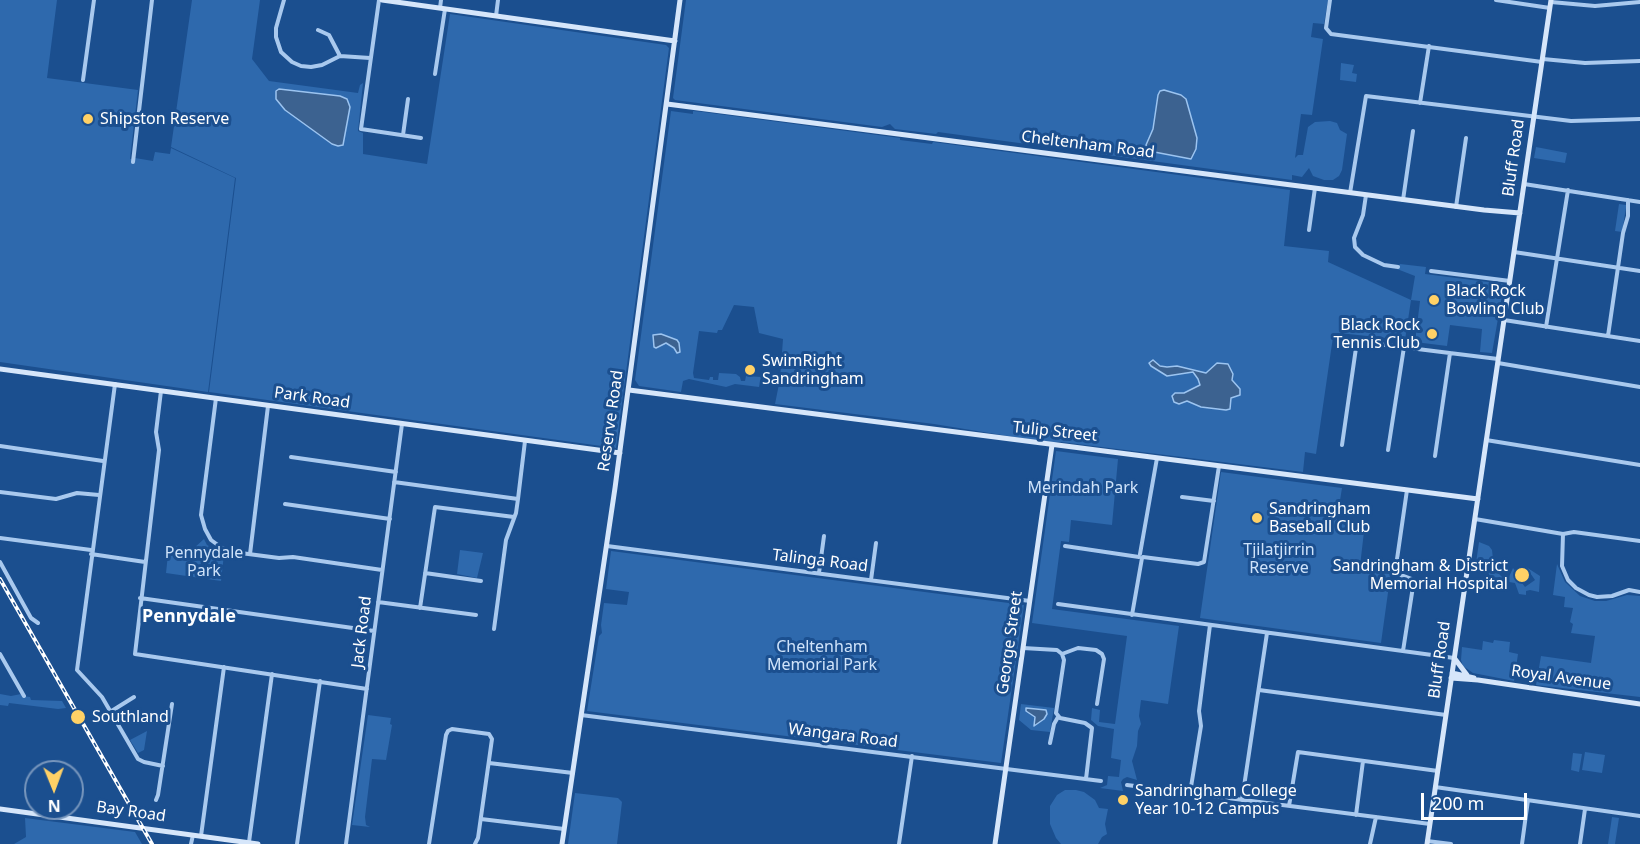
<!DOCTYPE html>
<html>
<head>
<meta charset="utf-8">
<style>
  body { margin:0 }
  #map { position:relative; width:1640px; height:844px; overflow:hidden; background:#1b4f8f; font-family:"Noto Sans",sans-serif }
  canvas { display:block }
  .north { position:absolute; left:24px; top:760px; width:60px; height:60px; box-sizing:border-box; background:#1b4f8f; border:2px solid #7695bc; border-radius:50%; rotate:179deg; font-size:16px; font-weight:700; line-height:24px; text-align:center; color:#fff }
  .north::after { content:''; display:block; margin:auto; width:21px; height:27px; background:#ffd166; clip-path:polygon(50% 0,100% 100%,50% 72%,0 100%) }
  .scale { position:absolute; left:1421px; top:793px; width:106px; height:27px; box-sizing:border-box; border:3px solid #fff; border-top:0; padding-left:8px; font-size:18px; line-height:21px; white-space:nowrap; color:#fff; -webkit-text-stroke:4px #1b4f8f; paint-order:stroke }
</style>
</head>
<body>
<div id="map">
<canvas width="1640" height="844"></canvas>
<div class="north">N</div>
<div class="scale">200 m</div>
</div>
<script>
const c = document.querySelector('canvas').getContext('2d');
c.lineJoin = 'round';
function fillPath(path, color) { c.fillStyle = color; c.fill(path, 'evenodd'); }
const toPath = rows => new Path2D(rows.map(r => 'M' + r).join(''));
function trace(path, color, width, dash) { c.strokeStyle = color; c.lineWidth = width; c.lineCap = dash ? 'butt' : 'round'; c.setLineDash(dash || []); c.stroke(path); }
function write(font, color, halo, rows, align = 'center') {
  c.font = font + ' "Noto Sans",sans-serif'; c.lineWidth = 6; c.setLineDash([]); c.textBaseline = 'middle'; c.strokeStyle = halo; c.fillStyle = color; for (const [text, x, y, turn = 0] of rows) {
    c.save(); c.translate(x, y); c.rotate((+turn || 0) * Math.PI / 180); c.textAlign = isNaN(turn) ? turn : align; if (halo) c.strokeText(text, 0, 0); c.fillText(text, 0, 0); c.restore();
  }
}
fillPath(toPath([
  [0,0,57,0,47,78,138,90,130,159,135,158,153,161,155,152,170,154,171,148,235,178,208,392,0,362],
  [192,0,260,0,252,59,269,81,358,93,360,85,363,83,358,131,363,133,363,154,427,164,450,14,666,45,669,48,616,448,209,392,236,178,171,147],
  [686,0,1328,0,1324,24,1313,23,1311,37,1323,39,1312,115,1301,114,1295,158,1298,155,1303,155,1308,127,1315,122,1330,121,1337,123,1340,130,1347,134,1342,170,1339,176,1333,180,1324,180,1313,176,1309,168,1302,177,1292,175,1292,180,938,132,936,134,895,129,890,124,882,127,675,100,673,98],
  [1341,63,1354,65,1352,73,1357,74,1356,82,1340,80],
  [671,111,693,114,693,111,703,112,900,138,900,140,932,144,933,142,1290,190,1284,246,1329,251,1328,262,1411,300,1415,276,1397,269,1400,264,1426,267,1425,274,1504,284,1492,353,1480,352,1482,329,1450,325,1447,346,1415,342,1420,301,1411,300,1405,340,1339,333,1333,337,1316,454,1305,452,1303,472,1061,442,1051,443,934,424,775,404,780,379,783,339,759,333,754,307,734,305,722,330,718,330,717,333,699,331,693,373,694,378,709,380,710,377,713,377,713,380,718,380,719,373,736,374,740,377,741,381,745,381,746,376,761,377,759,387,735,384,726,387,689,379,683,381,681,392,639,386,635,380],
  [1536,147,1567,153,1565,163,1534,158],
  [1619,204,1626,205,1626,208,1622,232,1615,231],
  [1056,451,1118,459,1112,525,1071,520,1069,542,1061,541,1052,609,1179,626,1168,704,1141,700,1139,716,1141,724,1138,731,1137,746,1132,761,1137,780,1127,777,1123,779,1121,782,1123,791,1100,788,1107,785,1108,776,1119,777,1121,760,1111,758,1114,729,1098,726,1091,720,1092,708,1100,710,1099,722,1115,724,1127,636,1032,623],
  [1221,472,1342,488,1337,519,1365,523,1360,566,1391,571,1381,643,1200,618],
  [204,539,207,545,224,554,221,581,166,573,169,545,194,548],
  [1479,542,1489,546,1492,550,1493,559,1489,563,1476,563],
  [460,550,483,553,477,578,457,574],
  [611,551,1024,605,1001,763,587,711,599,636,602,633,601,625,604,603,627,605,629,592,606,589],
  [1557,564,1565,582,1580,596,1595,601,1606,601,1627,595,1640,596,1640,697,1536,685,1541,656,1591,663,1595,636,1571,633,1573,624,1570,622,1573,608,1564,607,1565,597,1553,595],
  [1498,566,1498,573,1502,577,1509,577,1513,568,1516,572,1518,570,1519,572,1516,575,1525,587,1535,580,1526,567,1540,576,1539,592,1530,590,1526,591,1526,595,1519,594,1515,583,1491,579,1488,572,1489,569],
  [1494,640,1510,642,1509,652,1518,654,1514,681,1473,673,1463,666,1461,660,1462,647,1482,650,1483,641,1493,643],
  [0,694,11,696,21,694,23,696,30,697,31,700,62,701,66,708,58,709,9,703,8,706,0,705],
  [1021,704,1054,708,1050,732,1031,730,1019,720],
  [368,715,391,718,390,724,392,725,386,760,372,759,365,817,366,825,370,827,352,825],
  [147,731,144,750,138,753,130,740],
  [1585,752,1605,755,1602,773,1582,770],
  [1573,753,1582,754,1579,772,1571,770],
  [1065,790,1076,790,1084,792,1095,800,1099,808,1108,809,1105,824,1107,834,1102,837,1098,844,1061,844,1056,838,1050,824,1050,806,1057,795],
  [575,793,618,798,622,802,617,844,568,844],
  [1612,817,1619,818,1615,844,1608,844],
  [25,818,135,832,142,844,14,844,26,837]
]), '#2e69ad');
const water = toPath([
  [279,89,340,96,347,99,350,107,343,145,338,146,332,144,285,110,276,99,276,91,279,89],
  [1164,90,1181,95,1186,99,1197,138,1196,149,1191,159,1149,151,1146,145,1153,129,1158,95,1160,91,1164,90],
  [661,334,677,340,679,343,680,352,677,353,674,348,666,343,656,348,654,347,653,335,661,334],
  [1153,360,1160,366,1167,367,1177,366,1206,373,1217,363,1228,364,1233,374,1232,380,1240,389,1240,395,1231,398,1230,409,1226,410,1201,407,1187,401,1179,404,1174,402,1172,396,1175,393,1184,393,1200,385,1198,379,1193,372,1167,376,1151,366,1149,363,1153,360],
  [1026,708,1046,710,1047,714,1044,719,1034,726,1035,717,1026,711,1026,708]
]);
fillPath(water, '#3c6290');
trace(water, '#9cc4f0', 1.5);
trace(toPath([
  [284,0,276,28,276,37,281,52,292,62,301,66,311,67,322,65,340,56,370,58],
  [379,0,361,129,421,138],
  [1330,0,1326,28,1331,34,1542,62],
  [1496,0,1550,8],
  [1551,2,1595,6,1640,2],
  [440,8,441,0],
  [496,16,498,0],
  [318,30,329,35,340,56],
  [1543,59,1585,63,1640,61],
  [435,74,445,9],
  [83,80,94,0],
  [1420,103,1429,46],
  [403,135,408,99],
  [133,162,152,0],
  [1524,184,1640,202],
  [1350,193,1366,96,1571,121,1640,119],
  [1366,195,1363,215,1354,238,1355,247,1363,255,1384,265,1398,267],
  [1403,200,1413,131],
  [1456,207,1466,138],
  [1309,230,1315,188],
  [1514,252,1640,271],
  [1431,271,1510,281],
  [1504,320,1640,341],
  [1546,327,1568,190],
  [1608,336,1623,233,1628,216,1628,200],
  [1337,339,1498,359],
  [1498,363,1640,387],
  [115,384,77,670,102,697,138,759,144,762,163,766],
  [161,391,156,432,159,450,135,654,367,689],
  [216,398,201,515,205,529,211,540,222,548,233,552,279,558,293,557,382,570],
  [1486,440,1640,465],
  [1342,445,1357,341],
  [0,446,103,461],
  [1388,450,1404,347],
  [1435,456,1450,353],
  [291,457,396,472],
  [394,482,518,499,525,441],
  [0,492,56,499,77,493,99,495],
  [1182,497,1214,501],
  [285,504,390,519],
  [1475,519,1563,534,1574,532,1640,541],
  [1563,534,1562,566,1568,580,1576,588,1589,595,1597,597,1612,596,1629,590,1640,592],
  [0,538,91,550],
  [607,546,1030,601],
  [1065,546,1139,557],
  [91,554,145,562],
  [250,554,268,406],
  [1140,554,1157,458],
  [1143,557,1198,564,1204,562,1219,466],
  [0,562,31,618,38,623],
  [425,573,481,581],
  [819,573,824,536],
  [871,580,876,543],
  [140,598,374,631],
  [378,602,476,615],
  [1058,604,1454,658],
  [420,608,435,507,514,517],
  [1132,615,1142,558],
  [494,629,506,540,516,513,518,499],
  [1023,648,1057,650,1062,654,1064,660,1056,713,1060,718,1085,723,1092,728,1086,779],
  [1403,651,1414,580,1395,573,1407,490],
  [0,654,24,696],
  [1062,654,1078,648,1096,650,1102,654,1104,659,1097,704],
  [1259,690,1446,715],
  [110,712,134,697],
  [581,715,1101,781],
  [1050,743,1054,724,1058,717],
  [489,763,573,773],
  [1127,785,1430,824],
  [1435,787,1640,816],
  [1190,793,1201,726,1199,711,1210,625],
  [156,800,158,795,172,704],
  [1242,800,1267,633],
  [1289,806,1298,752,1438,771],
  [1356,815,1363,761],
  [481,819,564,829],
  [201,836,224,667],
  [1427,841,1451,844],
  [249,842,272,674],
  [191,844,193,835],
  [297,844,320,681],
  [346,844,402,424],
  [429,844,446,735,448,731,452,729,489,734,492,739,478,838,475,844],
  [899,844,912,756],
  [1370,844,1376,817],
  [1522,844,1528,800],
  [1580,844,1585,809]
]), '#a9c9ee', 4);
trace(toPath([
  [382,0,675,41],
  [667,104,1484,210,1520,213],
  [0,369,620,453],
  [629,390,1478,499],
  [1455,659,1467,675],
  [1452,673,1474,678],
  [1451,678,1478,680,1640,704],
  [0,809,258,844],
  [562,844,615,488,680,0],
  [995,844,1052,445],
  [1427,844,1551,0]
]), '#d6e6fa', 5);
const rail = toPath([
  [0,579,152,844]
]);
trace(rail, '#fff', 4);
trace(rail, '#1b4f8f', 1.5, [4.5]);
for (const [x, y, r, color] of [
  [88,119,6,"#ffd166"],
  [1434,300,6,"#ffd166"],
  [1432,334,6,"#ffd166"],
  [750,370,6,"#ffd166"],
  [1257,518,6,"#ffd166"],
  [1522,575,8,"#ffd166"],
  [78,717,8,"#ffd166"],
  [1123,800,6,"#ffd166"]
]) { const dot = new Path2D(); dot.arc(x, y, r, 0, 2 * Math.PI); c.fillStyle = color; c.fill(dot); trace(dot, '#1b4f8f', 2); }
write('16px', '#fff', '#1b4f8f', [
  ["Shipston Reserve",100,119],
  ["Black Rock",1446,291],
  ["Bowling Club",1446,309],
  ["Black Rock",1420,325,"right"],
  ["Tennis Club",1420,343,"right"],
  ["SwimRight",762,361],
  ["Sandringham",762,379],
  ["Sandringham",1269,509],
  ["Baseball Club",1269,527],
  ["Sandringham & District",1508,566,"right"],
  ["Memorial Hospital",1508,584,"right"],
  ["Southland",92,717],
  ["Sandringham College",1135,791],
  ["Year 10-12 Campus",1135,809]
], 'left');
write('16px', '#fff', '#1b4f8f', [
  ["Cheltenham Road",1088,145,7],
  ["Bluff Road",1514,158,-82],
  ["Park Road",312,398,8],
  ["Reserve Road",611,421,-82],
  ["Tulip Street",1055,432,6],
  ["Talinga Road",820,561,7],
  ["Jack Road",362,632,-83],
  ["George Street",1010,643,-82],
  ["Bluff Road",1440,660,-82],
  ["Royal Avenue",1561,678,8],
  ["Wangara Road",843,736,7],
  ["Bay Road",131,812,8]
]);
write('16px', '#cfe3fa', '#1b4f8f', [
  ["Merindah Park",1083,488],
  ["Tjilatjirrin",1279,550],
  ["Reserve",1279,568],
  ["Pennydale",204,553],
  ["Park",204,571],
  ["Cheltenham",822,647],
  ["Memorial Park",822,665]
]);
write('bold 18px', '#fff', '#1b4f8f', [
  ["Pennydale",189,617]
]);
</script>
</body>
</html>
